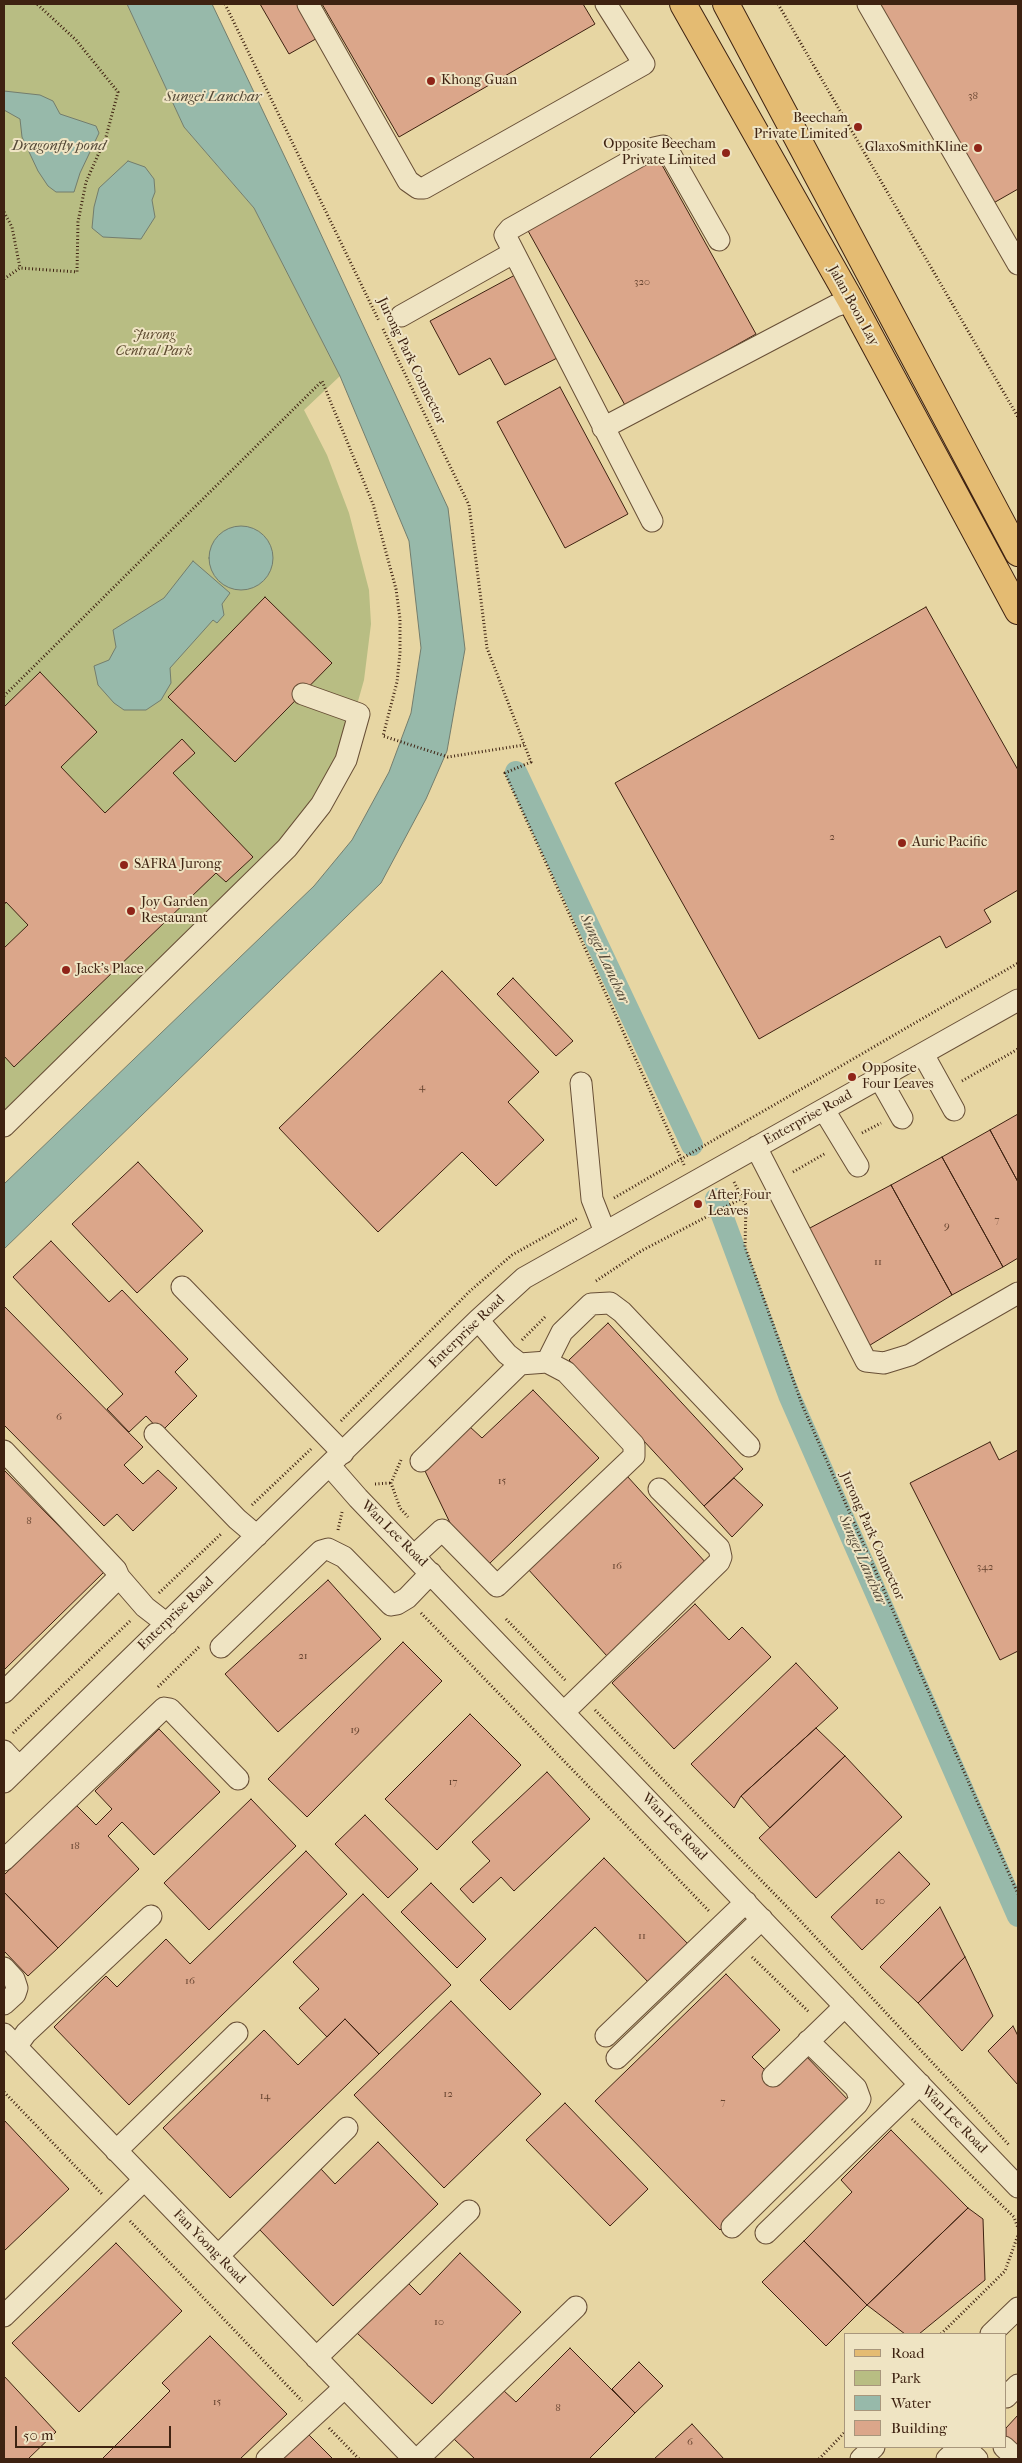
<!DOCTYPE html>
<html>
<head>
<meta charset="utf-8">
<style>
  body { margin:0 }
  #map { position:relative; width:1022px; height:2463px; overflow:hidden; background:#e7d6a3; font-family:"IM FELL French Canon",serif }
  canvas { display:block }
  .frame { position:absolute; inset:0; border:5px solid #3e2211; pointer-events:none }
  .legend { position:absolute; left:844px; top:2333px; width:162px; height:115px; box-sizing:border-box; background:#efe4c3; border:1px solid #a8967c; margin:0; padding:6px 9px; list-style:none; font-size:15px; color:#3e2211 }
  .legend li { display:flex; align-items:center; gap:10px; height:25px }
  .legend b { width:25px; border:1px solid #a8967c }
  .scale { position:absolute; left:15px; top:2426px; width:156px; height:22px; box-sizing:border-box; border:2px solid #3e2211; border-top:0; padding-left:6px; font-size:15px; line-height:18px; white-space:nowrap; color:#3e2211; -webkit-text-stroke:4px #efe4c3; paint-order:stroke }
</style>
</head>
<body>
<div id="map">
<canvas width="1022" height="2463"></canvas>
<div class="frame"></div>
<ul class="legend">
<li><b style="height:6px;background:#e4bb72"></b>Road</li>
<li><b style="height:14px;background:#b8bd83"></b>Park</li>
<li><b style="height:14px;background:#97b9aa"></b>Water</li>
<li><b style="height:14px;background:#dba68a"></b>Building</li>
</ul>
<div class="scale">50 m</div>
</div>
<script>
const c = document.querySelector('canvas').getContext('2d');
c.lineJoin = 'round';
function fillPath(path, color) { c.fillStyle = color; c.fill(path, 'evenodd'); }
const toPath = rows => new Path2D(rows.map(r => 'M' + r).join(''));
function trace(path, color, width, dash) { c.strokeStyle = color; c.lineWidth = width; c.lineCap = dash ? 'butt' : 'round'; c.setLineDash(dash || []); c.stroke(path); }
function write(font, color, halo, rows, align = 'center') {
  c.font = font + ' "IM FELL French Canon",serif'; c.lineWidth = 4; c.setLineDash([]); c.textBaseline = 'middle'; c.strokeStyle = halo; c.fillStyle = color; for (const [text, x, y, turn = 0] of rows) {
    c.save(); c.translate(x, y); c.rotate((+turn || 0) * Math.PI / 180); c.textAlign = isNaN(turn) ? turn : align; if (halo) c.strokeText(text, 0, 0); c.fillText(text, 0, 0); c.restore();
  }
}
fillPath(toPath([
  [4,4,127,4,184,127,254,208,340,376,304,410,327,455,349,513,369,590,371,624,364,680,342,758,282,846,4,1115]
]), '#b8bd83');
const water = toPath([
  [127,4,212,4,292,172,448,508,465,649,447,751,426,799,381,883,4,1249,4,1184,314,886,352,840,389,772,411,713,421,648,409,541,340,376,254,208,184,127,127,4],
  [4,91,40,95,53,101,60,114,96,126,99,133,80,173,74,192,56,192,48,186,38,171,22,137,20,119,4,110,4,91],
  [128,161,145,167,154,179,155,192,152,200,155,217,141,239,103,237,92,228,94,207,99,188,128,161],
  '209 558a32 32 0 1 1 64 0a32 32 0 1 1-64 0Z',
  [193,561,230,593,222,604,224,615,217,623,213,620,170,668,171,683,161,700,146,710,124,710,114,703,98,685,94,666,109,660,116,647,113,630,164,598,193,561]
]);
fillPath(water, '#97b9aa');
trace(water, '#737d6d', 1);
trace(toPath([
  [516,772,692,1145],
  [716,1199,789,1395,1018,1916]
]), '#97b9aa', 22);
const building = toPath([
  [260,4,303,4,321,36,289,54,260,4],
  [322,4,583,4,595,24,399,137,322,4],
  [876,4,1018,4,1018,189,990,205,876,4],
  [657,156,756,334,626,407,527,229,657,156],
  [515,275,559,357,505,385,490,358,459,375,430,321,515,275],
  [560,387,628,514,565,548,497,422,560,387],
  [265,597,332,663,235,762,168,697,265,597],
  [926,607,1018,770,1018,890,984,910,991,922,946,948,940,936,759,1039,615,783,926,607],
  [40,672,97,732,61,767,105,813,182,739,195,753,173,773,253,857,226,882,216,873,14,1067,4,1056,4,948,28,925,6,902,4,905,4,707,40,672],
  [442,971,539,1072,508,1102,544,1140,496,1186,462,1152,378,1232,279,1128,442,971],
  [513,978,573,1041,556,1056,497,994,513,978],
  [1018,1114,1018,1182,990,1130,1018,1114],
  [990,1130,1018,1182,1018,1258,1003,1267,942,1157,990,1130],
  [942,1157,1003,1267,952,1295,891,1185,942,1157],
  [138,1162,203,1231,137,1293,72,1224,138,1162],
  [891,1185,952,1295,862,1350,808,1229,891,1185],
  [51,1241,109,1302,122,1290,188,1359,175,1372,197,1396,161,1432,146,1416,129,1432,107,1409,123,1394,13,1277,51,1241],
  [4,1306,143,1447,124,1465,143,1484,158,1470,177,1488,133,1531,117,1514,104,1526,4,1425,4,1306],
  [608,1323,743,1469,704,1506,569,1360,608,1323],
  [533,1390,599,1458,489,1564,453,1529,425,1471,469,1426,482,1438,533,1390],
  [990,1442,999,1460,1018,1450,1018,1651,1000,1660,910,1483,990,1442],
  [4,1470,104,1572,4,1670,4,1470],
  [627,1476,707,1564,607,1656,527,1568,627,1476],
  [734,1478,763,1505,732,1537,704,1506,734,1478],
  [328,1580,381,1639,278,1732,225,1674,328,1580],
  [695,1604,729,1640,742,1627,771,1657,674,1749,612,1683,695,1604],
  [403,1642,442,1681,307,1817,268,1779,403,1642],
  [796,1663,838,1708,741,1796,734,1808,691,1764,796,1663],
  [470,1714,521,1765,437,1850,385,1799,470,1714],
  [816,1728,845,1756,770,1828,741,1796,816,1728],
  [159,1729,220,1792,154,1855,122,1822,108,1836,139,1869,58,1948,4,1892,4,1875,76,1805,96,1825,112,1809,95,1791,159,1729],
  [845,1756,902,1817,816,1898,759,1838,845,1756],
  [547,1772,590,1819,514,1891,501,1877,473,1903,460,1889,490,1861,472,1842,547,1772],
  [251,1799,296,1846,209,1930,164,1883,251,1799],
  [365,1815,418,1869,388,1898,335,1844,365,1815],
  [306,1851,347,1894,129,2105,54,2027,106,1976,117,1987,166,1939,190,1964,306,1851],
  [899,1852,930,1884,862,1950,831,1917,899,1852],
  [604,1858,690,1946,650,1984,595,1927,510,2010,480,1980,604,1858],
  [431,1883,486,1939,457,1968,401,1912,431,1883],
  [4,1892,58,1948,28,1976,4,1951,4,1892],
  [363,1894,451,1985,379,2054,345,2019,327,2037,299,2008,319,1989,293,1962,363,1894],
  [940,1907,965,1957,918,2003,880,1967,940,1907],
  [965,1957,993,2016,962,2051,918,2003,965,1957],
  [726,1974,780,2030,752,2057,776,2081,804,2054,851,2103,720,2230,595,2101,726,1974],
  [451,2001,541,2094,444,2188,354,2095,451,2001],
  [345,2019,379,2054,230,2198,163,2128,264,2030,298,2065,345,2019],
  [1013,2026,1018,2036,1018,2085,988,2051,1013,2026],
  [565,2103,648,2189,610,2226,526,2140,565,2103],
  [4,2120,69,2189,4,2251,4,2120],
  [891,2130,968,2208,867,2305,804,2241,852,2192,841,2180,891,2130],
  [378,2142,438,2204,333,2306,259,2229,321,2169,335,2184,378,2142],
  [968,2208,983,2219,985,2280,919,2334,905,2334,867,2305,968,2208],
  [804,2241,867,2305,826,2346,762,2282,804,2241],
  [116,2243,182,2311,79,2412,12,2343,116,2243],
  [460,2253,521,2312,432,2404,357,2333,407,2282,420,2295,460,2253],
  [210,2336,287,2414,240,2459,102,2459,170,2391,162,2383,210,2336],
  [570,2348,635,2413,589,2459,475,2459,454,2439,503,2390,516,2402,570,2348],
  [639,2362,663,2386,635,2413,612,2389,639,2362],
  [4,2376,56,2432,28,2459,4,2459,4,2376],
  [1018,2415,1018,2456,1006,2444,1006,2428,1018,2415],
  [692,2424,724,2459,654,2459,692,2424],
  [307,2433,333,2459,279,2459,307,2433]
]);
fillPath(building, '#dba68a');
trace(building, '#3e2211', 1);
const minor = toPath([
  [308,4,408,181,418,188,424,188,644,64,606,4],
  [868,4,1018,264],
  [401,316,513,253],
  [603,428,835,306,851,301],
  [652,521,505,235,510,229,654,148,663,146,669,152,719,240],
  [923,1054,954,1110],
  [880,1079,902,1118],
  [581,1083,592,1199,605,1232],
  [824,1110,858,1166],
  [4,1126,287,848,321,805,346,760,359,714,303,694],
  [756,1147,866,1361,884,1363,910,1355,1018,1293],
  [182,1287,343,1453],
  [547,1362,562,1332,591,1304,610,1303,622,1312,749,1446],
  [155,1434,237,1519,257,1536],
  [4,1451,116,1570,119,1577,145,1607,167,1624],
  [421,1461,520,1364],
  [330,1466,358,1498,1018,2187],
  [415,1555,442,1530,497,1586,634,1456,634,1445,566,1372,547,1362,520,1364,507,1354,478,1320],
  [221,1647,321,1551,328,1549,344,1557,391,1605,397,1604,407,1598,431,1573],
  [4,1692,119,1577],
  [564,1712,719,1562,721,1557,719,1548,659,1489],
  [4,1751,19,1767],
  [4,1782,478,1320,524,1278,1018,1000],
  [4,1860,164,1708,170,1709,238,1779],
  [4,1968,14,1979,17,1988,15,1994,4,2004],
  [4,2034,414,2459],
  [606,2036,746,1902],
  [16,2047,26,2033,151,1916],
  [617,2058,762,1919],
  [773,2076,845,2006],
  [116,2151,237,2033],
  [732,2227,857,2104,860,2099,856,2088,808,2041],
  [766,2233,920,2084],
  [218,2256,347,2128],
  [4,2316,144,2180],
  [991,2334,1018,2308],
  [316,2358,469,2211],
  [1006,2397,1018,2385],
  [964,2447,977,2459],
  [1004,2447,1017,2459],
  [267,2459,345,2387],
  [418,2459,576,2307],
  [861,2459,874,2447],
  [947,2459,960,2447]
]);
const major = toPath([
  [683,4,851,301,1018,611],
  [726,4,1018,553]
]);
trace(minor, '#684f36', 23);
trace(major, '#3e2211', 28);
trace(toPath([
  [225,4,379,321],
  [778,4,1018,417],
  [4,212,12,227,20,268],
  [4,279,20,268,77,272,78,222,86,182,106,137,118,92,76,40,37,4],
  [383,329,469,505,487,648,531,762,505,773,684,1165],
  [4,696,322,381,373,504,396,589,400,619,400,653,397,682,383,736,448,757,524,745],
  [962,1081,1018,1049],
  [862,1133,881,1123],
  [793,1172,826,1153],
  [734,1182,746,1205,745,1247,803,1407,1018,1894],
  [614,1198,1018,963],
  [596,1281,641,1251,756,1191],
  [522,1340,546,1316],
  [341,1421,470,1291,512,1255,578,1218],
  [401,1460,391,1483,400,1508,408,1517],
  [375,1484,391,1483],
  [252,1505,311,1449],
  [338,1530,342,1512],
  [159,1593,222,1533],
  [421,1613,709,1911],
  [506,1619,566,1681],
  [158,1687,200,1646],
  [595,1710,794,1914,1010,2146],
  [13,1733,130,1621],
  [752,1957,809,2012],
  [4,2092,102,2194],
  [912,2119,1014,2217,1018,2228],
  [130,2221,302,2401],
  [941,2334,1005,2271,1018,2235],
  [329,2428,359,2459],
  [819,2459,846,2431]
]), '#3e2211', 3, [1, 2.5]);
trace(minor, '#efe4c3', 21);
trace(major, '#e4bb72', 26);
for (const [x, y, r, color] of [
  [431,81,5,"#8f2418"],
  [858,127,5,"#8f2418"],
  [978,148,5,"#8f2418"],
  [726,153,5,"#8f2418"],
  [902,843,5,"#8f2418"],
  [124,865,5,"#8f2418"],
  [131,911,5,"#8f2418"],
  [66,970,5,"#8f2418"],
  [852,1077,5,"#8f2418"],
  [698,1204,5,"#8f2418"]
]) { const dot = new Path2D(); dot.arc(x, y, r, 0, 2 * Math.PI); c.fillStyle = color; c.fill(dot); trace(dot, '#efe4c3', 2); }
write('11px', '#65432f', null, [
  ["38",973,96],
  ["320",642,282],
  ["2",832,837],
  ["4",422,1087],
  ["7",997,1220],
  ["9",947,1226],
  ["11",878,1262],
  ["6",59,1417],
  ["15",502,1481],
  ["8",29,1521],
  ["16",617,1566],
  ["342",985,1567],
  ["21",303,1656],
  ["19",355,1730],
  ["17",453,1782],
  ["18",75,1846],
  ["10",880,1901],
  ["11",642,1936],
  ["16",190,1981],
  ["12",448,2094],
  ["14",265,2096],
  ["7",723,2102],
  ["10",439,2322],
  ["15",217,2402],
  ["8",558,2408],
  ["6",690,2442]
]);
write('14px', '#3e2211', '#efe4c3', [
  ["Khong Guan",441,81],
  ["Beecham",848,119,"right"],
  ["Private Limited",848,135,"right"],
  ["Opposite Beecham",716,145,"right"],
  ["Private Limited",716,161,"right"],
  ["GlaxoSmithKline",968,148,"right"],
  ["Auric Pacific",912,843],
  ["SAFRA Jurong",134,865],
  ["Joy Garden",141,903],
  ["Restaurant",141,919],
  ["Jack's Place",76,970],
  ["Opposite",862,1069],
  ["Four Leaves",862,1085],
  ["After Four",708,1196],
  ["Leaves",708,1212]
], 'left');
write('14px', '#3e2211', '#efe4c3', [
  ["Jalan Boon Lay",853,306,61],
  ["Jurong Park Connector",411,361,64],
  ["Enterprise Road",808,1118,-29],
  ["Enterprise Road",467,1332,-44],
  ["Wan Lee Road",394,1534,45],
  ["Jurong Park Connector",872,1536,66],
  ["Enterprise Road",176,1614,-44],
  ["Wan Lee Road",674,1827,46],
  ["Wan Lee Road",954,2120,46],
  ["Fan Yoong Road",209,2247,46]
]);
write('italic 14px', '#5c492e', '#efe4c3', [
  ["Jurong",154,336],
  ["Central Park",154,352]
]);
write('italic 15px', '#544837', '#efe4c3', [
  ["Sungei Lanchar",213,97],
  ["Dragonfly pond",59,146],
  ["Sungei Lanchar",604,959,65],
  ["Sungei Lanchar",862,1560,66]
]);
</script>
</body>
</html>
